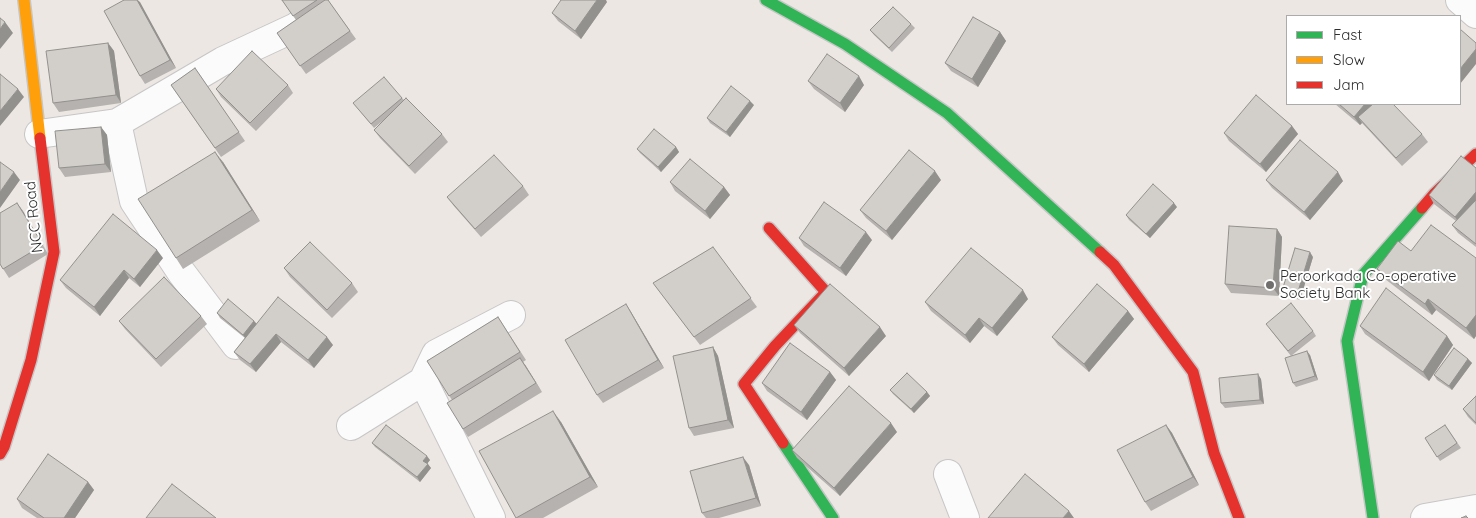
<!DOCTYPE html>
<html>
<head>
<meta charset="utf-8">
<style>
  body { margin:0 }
  #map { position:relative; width:1476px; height:518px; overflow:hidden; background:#ece7e3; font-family:Quicksand,sans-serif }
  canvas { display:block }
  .legend { position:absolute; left:1286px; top:15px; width:175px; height:90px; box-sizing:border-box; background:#fff; border:1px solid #ababab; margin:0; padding:6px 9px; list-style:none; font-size:15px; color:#2e2e2e }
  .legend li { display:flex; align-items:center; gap:10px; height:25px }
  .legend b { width:25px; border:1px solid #ababab }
</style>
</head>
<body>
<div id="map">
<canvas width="1476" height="518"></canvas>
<ul class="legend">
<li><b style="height:6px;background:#30b455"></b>Fast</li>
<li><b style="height:6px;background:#ff9f0a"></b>Slow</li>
<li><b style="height:6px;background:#e5322d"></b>Jam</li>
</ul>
</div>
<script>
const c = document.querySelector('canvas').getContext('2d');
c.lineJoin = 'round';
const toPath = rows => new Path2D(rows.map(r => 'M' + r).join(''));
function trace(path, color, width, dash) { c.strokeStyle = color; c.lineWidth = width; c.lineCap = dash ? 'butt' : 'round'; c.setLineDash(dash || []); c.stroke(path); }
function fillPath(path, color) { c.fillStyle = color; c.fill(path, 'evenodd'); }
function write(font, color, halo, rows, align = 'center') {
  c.font = font + ' Quicksand,sans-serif'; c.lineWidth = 4; c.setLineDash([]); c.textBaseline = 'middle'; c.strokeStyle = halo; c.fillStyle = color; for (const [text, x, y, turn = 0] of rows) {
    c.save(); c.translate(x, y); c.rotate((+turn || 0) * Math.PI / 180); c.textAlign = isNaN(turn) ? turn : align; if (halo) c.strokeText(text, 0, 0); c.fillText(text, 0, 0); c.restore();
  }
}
const street = toPath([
  [1460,0,1476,14],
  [117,123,134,201,181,272,236,345],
  [39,134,117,123,223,61,296,27,310,17],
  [423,381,491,518],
  [351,426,423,381,436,354,511,315],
  [948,474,965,518],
  [1425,518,1476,509]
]);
const fast = toPath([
  [766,0,845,44,947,113,1100,252],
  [783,443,833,518],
  [1373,518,1347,341,1363,275,1422,208]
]);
const slow = toPath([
  [24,0,40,138]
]);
const jam = toPath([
  [1422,208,1434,194,1476,154],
  [769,228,826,292,775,346,744,384,783,443],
  [1100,252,1114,265,1193,372,1214,453,1239,518],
  [0,454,4,447,31,360,54,252,40,138]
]);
trace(street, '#c7c6c6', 30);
trace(fast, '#c7c6c6', 14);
trace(slow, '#c7c6c6', 14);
trace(jam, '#c7c6c6', 14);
trace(street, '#fcfbfb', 28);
trace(fast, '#30b455', 11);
trace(slow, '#ff9f0a', 11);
trace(jam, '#e5322d', 11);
fillPath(toPath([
  [124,0,138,0,176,68,145,84,140,76],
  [282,0,328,0,356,39,306,74,277,33,296,20],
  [607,2,581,39,558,21,552,13],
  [911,24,915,28,892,52,874,35,870,30],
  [1000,32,1006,41,978,87,951,71,945,63],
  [108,43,114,51,121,103,59,112,53,103],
  [195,68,245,141,221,157,171,85],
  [808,81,864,85,845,112,814,89],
  [288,85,293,93,256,131,221,97,216,89],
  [402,98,404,100,442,134,448,142,415,174,380,138,374,130,385,119,374,128,353,103],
  [1335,104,1393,104,1422,134,1428,142,1402,166,1362,123,1360,125],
  [754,105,730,137,710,123,707,118],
  [1292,126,1298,134,1266,172,1229,141,1224,133],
  [101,127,107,135,111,172,65,177,59,168],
  [676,147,679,152,661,172,640,153,637,149],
  [223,162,260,221,183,269,176,258],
  [1476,168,1476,247,1458,233,1452,225,1456,221,1434,204,1429,195],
  [941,180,892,240,866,218,860,210],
  [1266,180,1343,181,1310,220,1272,188],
  [670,182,724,187,730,195,710,219,675,191],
  [523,186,529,195,481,237,453,205,447,197],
  [17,203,48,254,9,278,0,264],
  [1177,207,1150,238,1129,220,1126,215],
  [1277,229,1282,237,1279,296,1231,293,1225,284],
  [799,238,872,240,846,276,804,246],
  [713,247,757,307,700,345,653,283],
  [1411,251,1476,258,1476,336,1474,339,1436,310,1432,315,1385,279,1377,269],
  [1313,257,1300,300,1285,295,1282,291],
  [163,258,140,287,129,278,100,316,66,288,60,280],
  [284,268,352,283,358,292,332,318,290,277],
  [1028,299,997,336,984,326,970,343,931,311,925,302],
  [626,304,631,312,664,368,603,403,597,395],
  [1128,311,1134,319,1089,372,1058,345,1052,337],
  [217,313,254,321,256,324,333,345,314,368,281,342,256,372,240,360,234,352,245,338,220,318],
  [201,316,207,324,161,367,125,329,119,321],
  [498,317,526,360,523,362,542,392,468,437,463,429,452,400,427,361],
  [794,325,886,336,849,376,800,333],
  [1360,326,1447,336,1453,345,1429,381,1365,334],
  [1269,328,1313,331,1316,336,1291,356],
  [713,347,718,356,734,428,694,436,689,428],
  [1310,355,1318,380,1296,387,1293,383],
  [1468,359,1472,363,1452,390,1437,380,1434,375],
  [830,372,836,380,807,420,767,391,762,383],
  [1261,379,1264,404,1225,408,1221,403],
  [890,390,927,392,930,396,914,413,893,394],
  [1476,396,1476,425,1468,417,1463,409],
  [561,422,598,487,543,518,517,518,479,451],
  [1166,425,1172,433,1199,485,1151,511,1145,502],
  [1445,425,1461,448,1440,461,1425,438],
  [897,432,840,496,797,458,792,450],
  [372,443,430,460,427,464,431,468,420,482,375,447],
  [749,465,761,506,719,518,706,518,702,513],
  [88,482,94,490,75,518,37,518,22,508,17,499]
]), '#b5b2af');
fillPath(toPath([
  [137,0,140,2,176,68,170,60],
  [597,0,606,0,607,2,581,39,575,31],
  [5,22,13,33,0,49,0,29],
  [1000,32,1006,41,978,87,972,79],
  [108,43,114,51,121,103,116,95],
  [1476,49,1476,64,1460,84,1460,69],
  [859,76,864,85,845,112,840,103],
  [18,89,24,97,0,126,0,111],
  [750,101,754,105,730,137,726,132],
  [1365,104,1378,104,1358,117,1362,123,1360,125,1354,117],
  [1292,126,1298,134,1266,172,1260,164],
  [101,127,107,135,111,172,105,164],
  [676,147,679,152,661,172,658,167],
  [215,152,223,162,260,221,252,210],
  [935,171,941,180,892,240,886,231],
  [14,172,20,180,0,208,0,192],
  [1338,172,1343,181,1310,220,1304,212],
  [724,187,730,195,710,219,705,211],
  [1476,192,1476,207,1461,225,1455,217],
  [17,203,23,211,48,254,43,245],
  [1174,203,1177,207,1150,238,1146,234],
  [1277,229,1282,237,1279,296,1273,288],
  [866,232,872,240,846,276,840,268],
  [157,250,163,258,140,287,134,279],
  [1310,252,1313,257,1300,300,1297,295],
  [124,270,129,278,100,316,94,307],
  [1023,290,1028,299,997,336,992,328],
  [1428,299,1436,310,1432,315,1425,304],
  [626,304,631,312,664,368,658,360],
  [1128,311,1134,319,1089,372,1084,364],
  [1476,315,1476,336,1474,339,1466,328],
  [979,318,984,326,970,343,965,335],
  [254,321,258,325,246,339,243,335],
  [880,327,886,336,849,376,844,368],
  [276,334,281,342,256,372,250,364],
  [1447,336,1453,345,1429,381,1423,372],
  [327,337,333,345,314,368,308,360],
  [713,347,718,356,734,428,728,420],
  [1307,351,1310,355,1318,380,1315,376],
  [520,358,526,366,542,392,536,383],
  [1468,359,1472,363,1452,390,1449,386],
  [830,372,836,380,807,420,801,412],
  [1258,374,1261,379,1264,404,1260,400],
  [927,392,930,396,914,413,911,409],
  [553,411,561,422,598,487,590,477],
  [891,423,897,432,840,496,834,488],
  [1166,425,1172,433,1199,485,1193,477],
  [427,456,430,460,426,465,423,461],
  [743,457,749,465,761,506,756,498],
  [428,464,431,468,420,482,417,477],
  [88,482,94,490,75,518,64,518],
  [1069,511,1074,518,1063,518]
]), '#93918e');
const building = toPath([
  [124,0,137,0,170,60,140,76,104,11,124,0],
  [282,0,317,0,293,16,282,0],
  [325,0,328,0,350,31,300,66,277,33,325,0],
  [561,0,597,0,575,31,552,13,561,0],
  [893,7,911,24,889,48,870,30,893,7],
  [973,17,1000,32,972,79,945,63,973,17],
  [0,18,5,22,0,29,0,18],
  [1460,29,1476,43,1476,49,1460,69,1460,29],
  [108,43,116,95,53,103,46,51,108,43],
  [252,51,288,85,250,123,216,89,252,51],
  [827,54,859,76,840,103,808,81,827,54],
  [195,68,239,132,215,148,171,85,195,68],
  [0,74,18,89,0,111,0,74],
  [384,77,402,98,371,124,353,103,384,77],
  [731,86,750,101,726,132,707,118,731,86],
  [1256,95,1292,126,1260,164,1224,133,1256,95],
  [406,98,442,134,409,166,374,130,406,98],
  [1339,104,1365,104,1354,117,1339,104],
  [1373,104,1393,104,1422,134,1396,158,1358,117,1373,104],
  [101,127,105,164,59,168,55,131,101,127],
  [654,129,676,147,658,167,637,149,654,129],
  [1300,140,1338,172,1304,212,1266,180,1300,140],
  [909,150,935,171,886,231,860,210,909,150],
  [215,152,252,210,176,258,138,199,215,152],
  [494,155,523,186,475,229,447,197,494,155],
  [1461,156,1476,168,1476,192,1455,217,1429,195,1461,156],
  [690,159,724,187,705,211,670,182,690,159],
  [0,162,14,172,0,192,0,162],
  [1153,184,1174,203,1146,234,1126,215,1153,184],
  [1476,200,1476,244,1452,225,1476,200],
  [824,202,866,232,840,268,799,238,824,202],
  [17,203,43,245,3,269,0,264,0,213,17,203],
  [113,214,157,250,134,279,124,270,94,307,60,280,113,214],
  [1431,225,1476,258,1476,315,1466,328,1428,299,1425,304,1377,269,1398,241,1411,251,1431,225],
  [1229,226,1277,229,1273,288,1225,284,1229,226],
  [310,242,352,283,327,310,284,268,310,242],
  [713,247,751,298,694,337,653,283,713,247],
  [971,248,1023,290,992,328,979,318,965,335,925,302,971,248],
  [1295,248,1310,252,1297,295,1282,291,1295,248],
  [164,277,201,316,156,359,119,321,164,277],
  [830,284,880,327,844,368,794,325,830,284],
  [1097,284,1128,311,1084,364,1052,337,1097,284],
  [1386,288,1447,336,1423,372,1360,326,1386,288],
  [278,297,327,337,308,360,276,334,250,364,234,352,278,297],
  [228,299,254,321,243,335,217,313,228,299],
  [1291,303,1313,331,1288,351,1266,324,1291,303],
  [626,304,658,360,597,395,565,340,626,304],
  [498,317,520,352,449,396,427,361,498,317],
  [790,343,830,372,801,412,762,383,790,343],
  [713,347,728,420,689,428,673,356,713,347],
  [1454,348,1468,359,1449,386,1434,375,1454,348],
  [1307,351,1315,376,1293,383,1285,358,1307,351],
  [520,358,536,383,463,429,447,403,520,358],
  [907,373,927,392,911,409,890,390,907,373],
  [1258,374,1260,400,1221,403,1219,378,1258,374],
  [849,386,891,423,834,488,792,450,849,386],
  [1476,396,1476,423,1463,409,1476,396],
  [553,411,590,477,516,518,479,451,553,411],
  [386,425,427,456,423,461,428,464,417,477,372,443,386,425],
  [1166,425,1193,477,1145,502,1117,450,1166,425],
  [1445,425,1457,443,1437,457,1425,438,1445,425],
  [48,454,88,482,64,518,44,518,17,499,48,454],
  [743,457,756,498,702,513,690,471,743,457],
  [1025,474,1069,511,1063,518,988,518,1025,474],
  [172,484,216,518,146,518,172,484],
  [1466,516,1468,518,1461,518,1466,516]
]);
fillPath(building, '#d2cfcb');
trace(building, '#93918e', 1);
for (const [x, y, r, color] of [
  [1270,285,5,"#706f6d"]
]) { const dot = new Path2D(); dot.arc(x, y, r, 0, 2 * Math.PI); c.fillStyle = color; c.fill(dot); trace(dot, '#fff', 2); }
write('15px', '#2e2e2e', '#fff', [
  ["NCC Road",34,217,-96]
]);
write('15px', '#2e2e2e', '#fff', [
  ["Peroorkada Co-operative",1280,276],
  ["Society Bank",1280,293]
], 'left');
</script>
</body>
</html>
